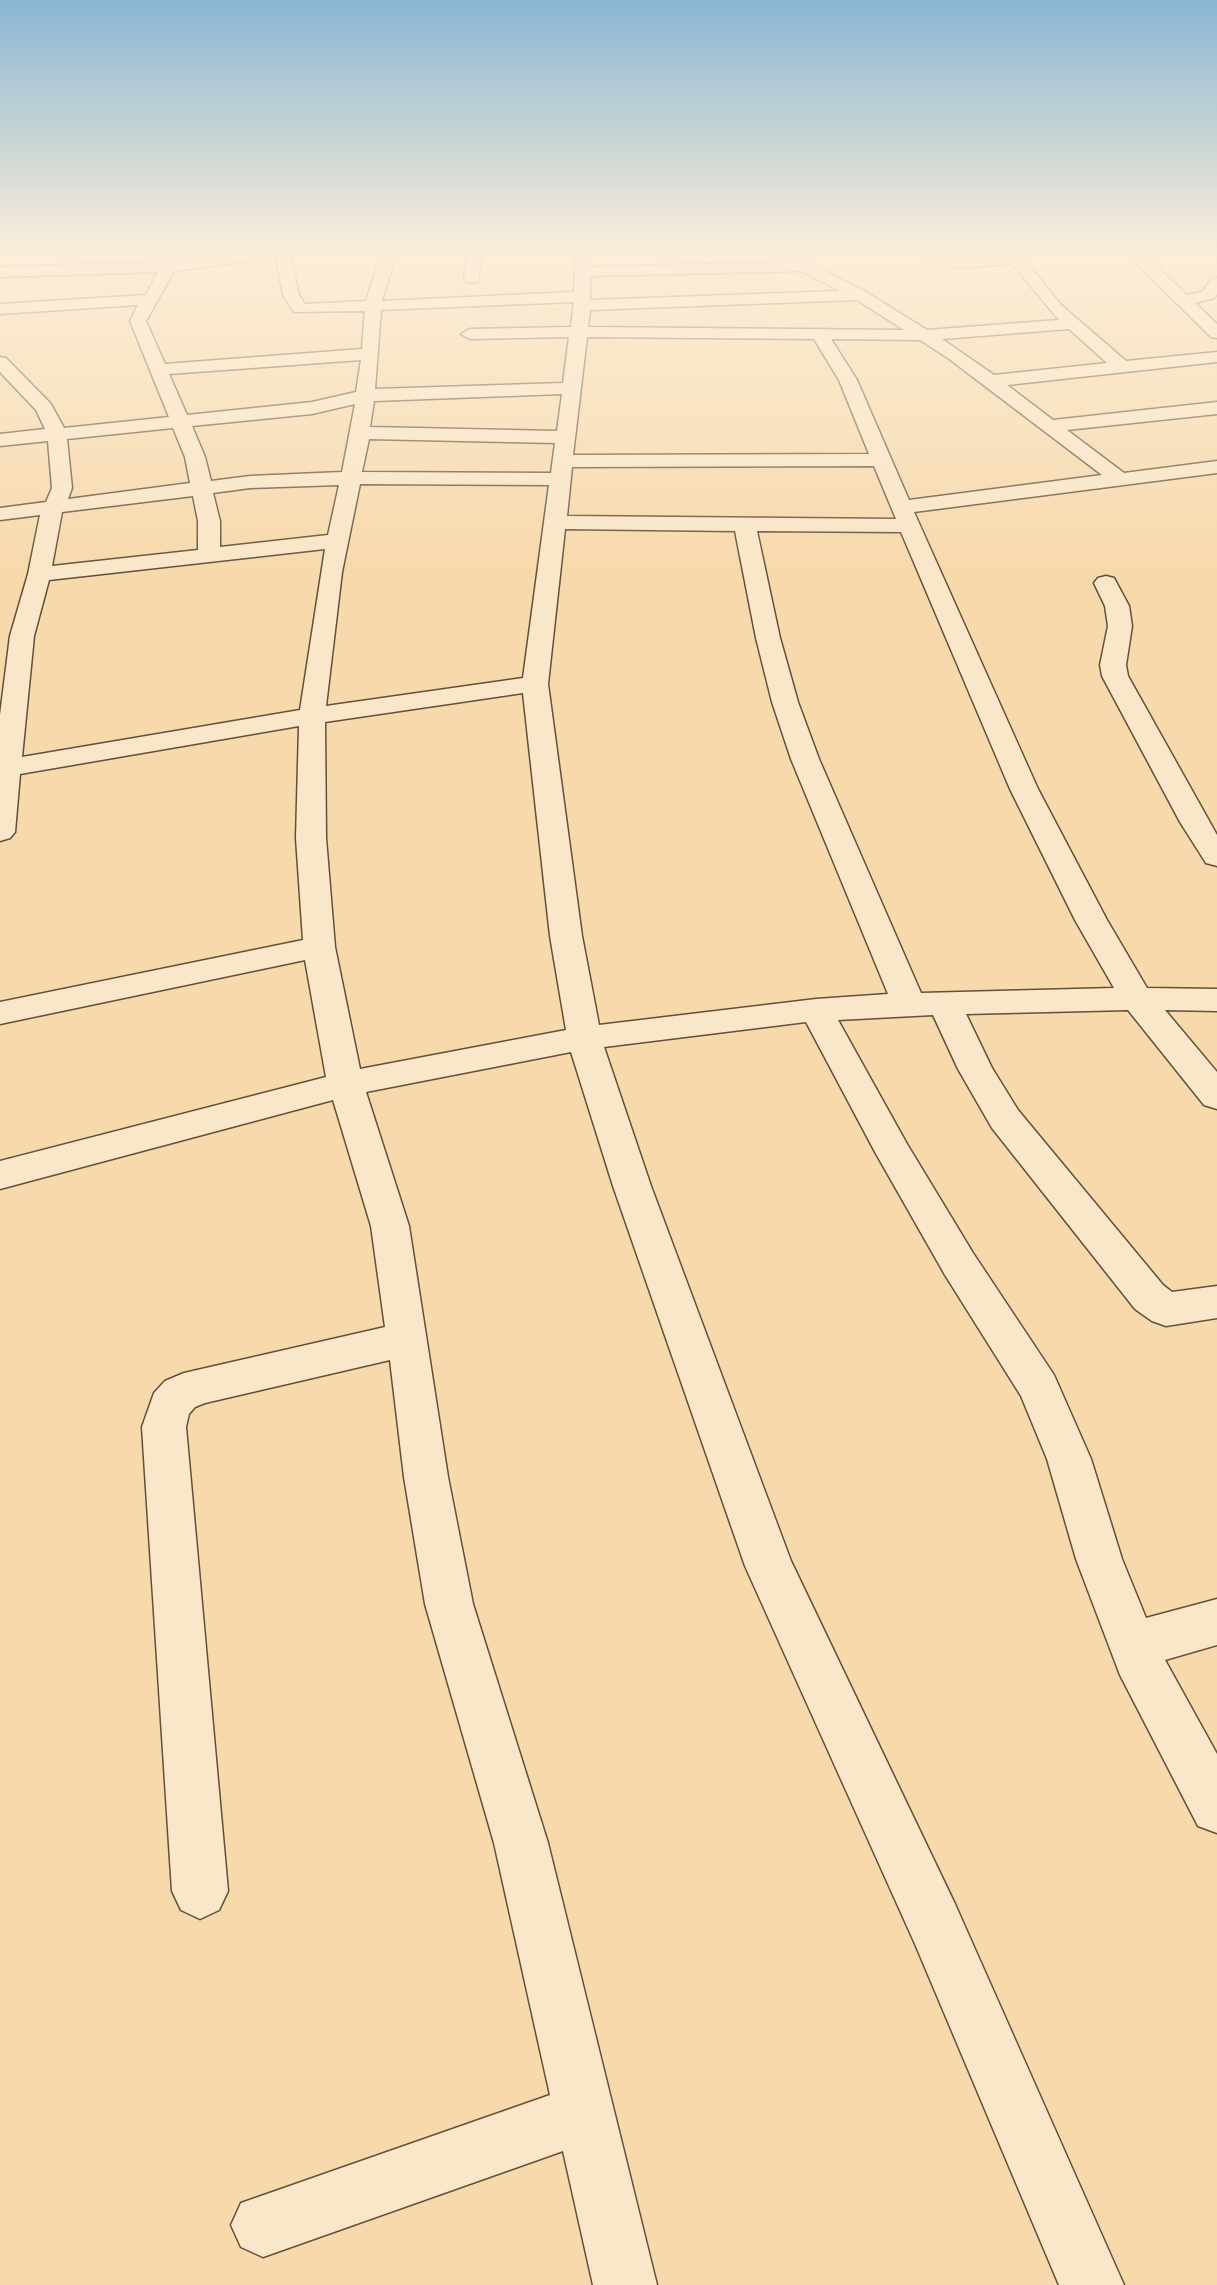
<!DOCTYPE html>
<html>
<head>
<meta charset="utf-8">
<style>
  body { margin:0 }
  canvas { display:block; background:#f7d9ab }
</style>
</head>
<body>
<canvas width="1217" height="2285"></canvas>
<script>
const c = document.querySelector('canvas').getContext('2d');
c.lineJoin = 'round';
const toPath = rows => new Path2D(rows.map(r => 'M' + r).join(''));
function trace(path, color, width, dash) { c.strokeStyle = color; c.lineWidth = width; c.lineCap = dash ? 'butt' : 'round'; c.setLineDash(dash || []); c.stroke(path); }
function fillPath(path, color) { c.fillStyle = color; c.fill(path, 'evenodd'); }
const minor = toPath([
  [239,254,272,254,264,259,174,271,146,321,165,364,362,349,365,311,294,312,283,295,275,254,290,254,299,295,305,304,366,301,381,254,396,254,382,301,574,292,576,254,590,254,590,267,786,262,775,254,793,254,866,292,927,330,1059,320,1012,264,952,268,921,254,942,254,954,258,1020,254,1061,305,1126,361,1217,352,1217,362,1007,385,1053,420,1217,402,1217,414,1067,430,1124,473,1217,461,1217,473,914,512,1038,789,1107,920,1147,988,1217,989,1217,1011,1165,1010,1217,1072,1217,1109,1204,1105,1128,1010,966,1014,992,1068,1018,1110,1163,1285,1172,1292,1217,1286,1217,1318,1166,1326,1152,1321,1135,1309,992,1128,958,1069,933,1015,838,1020,907,1144,973,1253,1054,1375,1091,1459,1122,1559,1146,1618,1217,1599,1217,1645,1165,1660,1217,1754,1217,1833,1198,1826,1120,1675,1076,1559,1047,1459,1021,1396,945,1275,875,1152,806,1022,604,1047,651,1186,791,1561,955,1904,1124,2285,1059,2285,915,1944,745,1566,613,1186,571,1052,366,1092,409,1226,448,1477,473,1604,548,1843,657,2285,593,2285,563,2151,263,2257,241,2247,231,2225,241,2203,550,2095,494,1843,425,1604,404,1477,390,1360,205,1403,195,1407,189,1414,186,1427,228,1891,219,1910,200,1919,181,1910,172,1891,142,1427,154,1393,165,1381,184,1373,385,1327,371,1226,333,1100,0,1189,0,1161,326,1077,305,960,0,1024,0,1002,303,940,296,838,299,726,20,774,15,832,10,838,0,841,0,715,10,636,28,574,40,515,0,520,0,508,46,502,52,488,48,441,0,446,0,434,45,429,36,410,0,372,0,357,6,358,51,404,64,428,169,417,130,321,138,305,0,314,0,304,146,295,158,272,0,277,0,267,193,261,239,254],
  [802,271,840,291,590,300,590,276,802,271],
  [857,300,904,330,588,327,590,310,857,300],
  [574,302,571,327,470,329,461,334,470,339,569,337,563,383,375,389,381,310,574,302],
  [1069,329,1107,363,994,375,942,339,1069,329],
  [587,337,814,339,839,380,869,454,573,455,587,337],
  [831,339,920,340,948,358,1102,475,909,500,857,380,831,339],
  [361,360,356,392,312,402,187,415,169,374,361,360],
  [562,394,557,431,370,427,374,401,562,394],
  [355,404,342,472,250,476,211,481,205,457,192,426,312,414,355,404],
  [173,428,185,457,190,483,68,499,72,488,67,439,173,428],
  [369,439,555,443,551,473,362,472,369,439],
  [874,466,896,519,567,516,572,467,874,466],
  [360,484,549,485,523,678,326,706,342,572,360,484],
  [339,485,328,535,220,547,220,521,213,493,250,488,339,485],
  [193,496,198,521,198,550,52,566,62,512,193,496],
  [565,529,735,531,756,638,772,702,791,759,888,994,816,999,599,1025,582,936,548,684,565,529],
  [757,531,901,532,1010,789,1075,920,1114,988,921,993,819,759,798,702,780,638,757,531],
  [325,549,300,710,22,757,34,636,49,580,325,549],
  [523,693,550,936,566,1030,360,1069,335,947,326,838,325,722,523,693],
  [467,254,482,254,478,282,466,282,464,279,467,254],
  [1127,254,1143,254,1187,295,1202,292,1211,280,1217,278,1217,294,1214,298,1195,303,1217,324,1217,338,1211,337,1127,254],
  [1106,576,1114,578,1129,606,1132,626,1126,665,1128,676,1217,835,1217,866,1206,863,1180,822,1102,676,1100,665,1108,626,1105,606,1094,583,1098,578,1106,576]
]);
trace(minor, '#62503b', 3);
fillPath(minor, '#fae6c8');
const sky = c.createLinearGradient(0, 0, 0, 574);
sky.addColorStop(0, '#8bb6d2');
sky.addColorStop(0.44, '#fbeed9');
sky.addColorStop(1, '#fbeed900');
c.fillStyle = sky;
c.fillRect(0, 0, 1217, 574);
</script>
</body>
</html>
